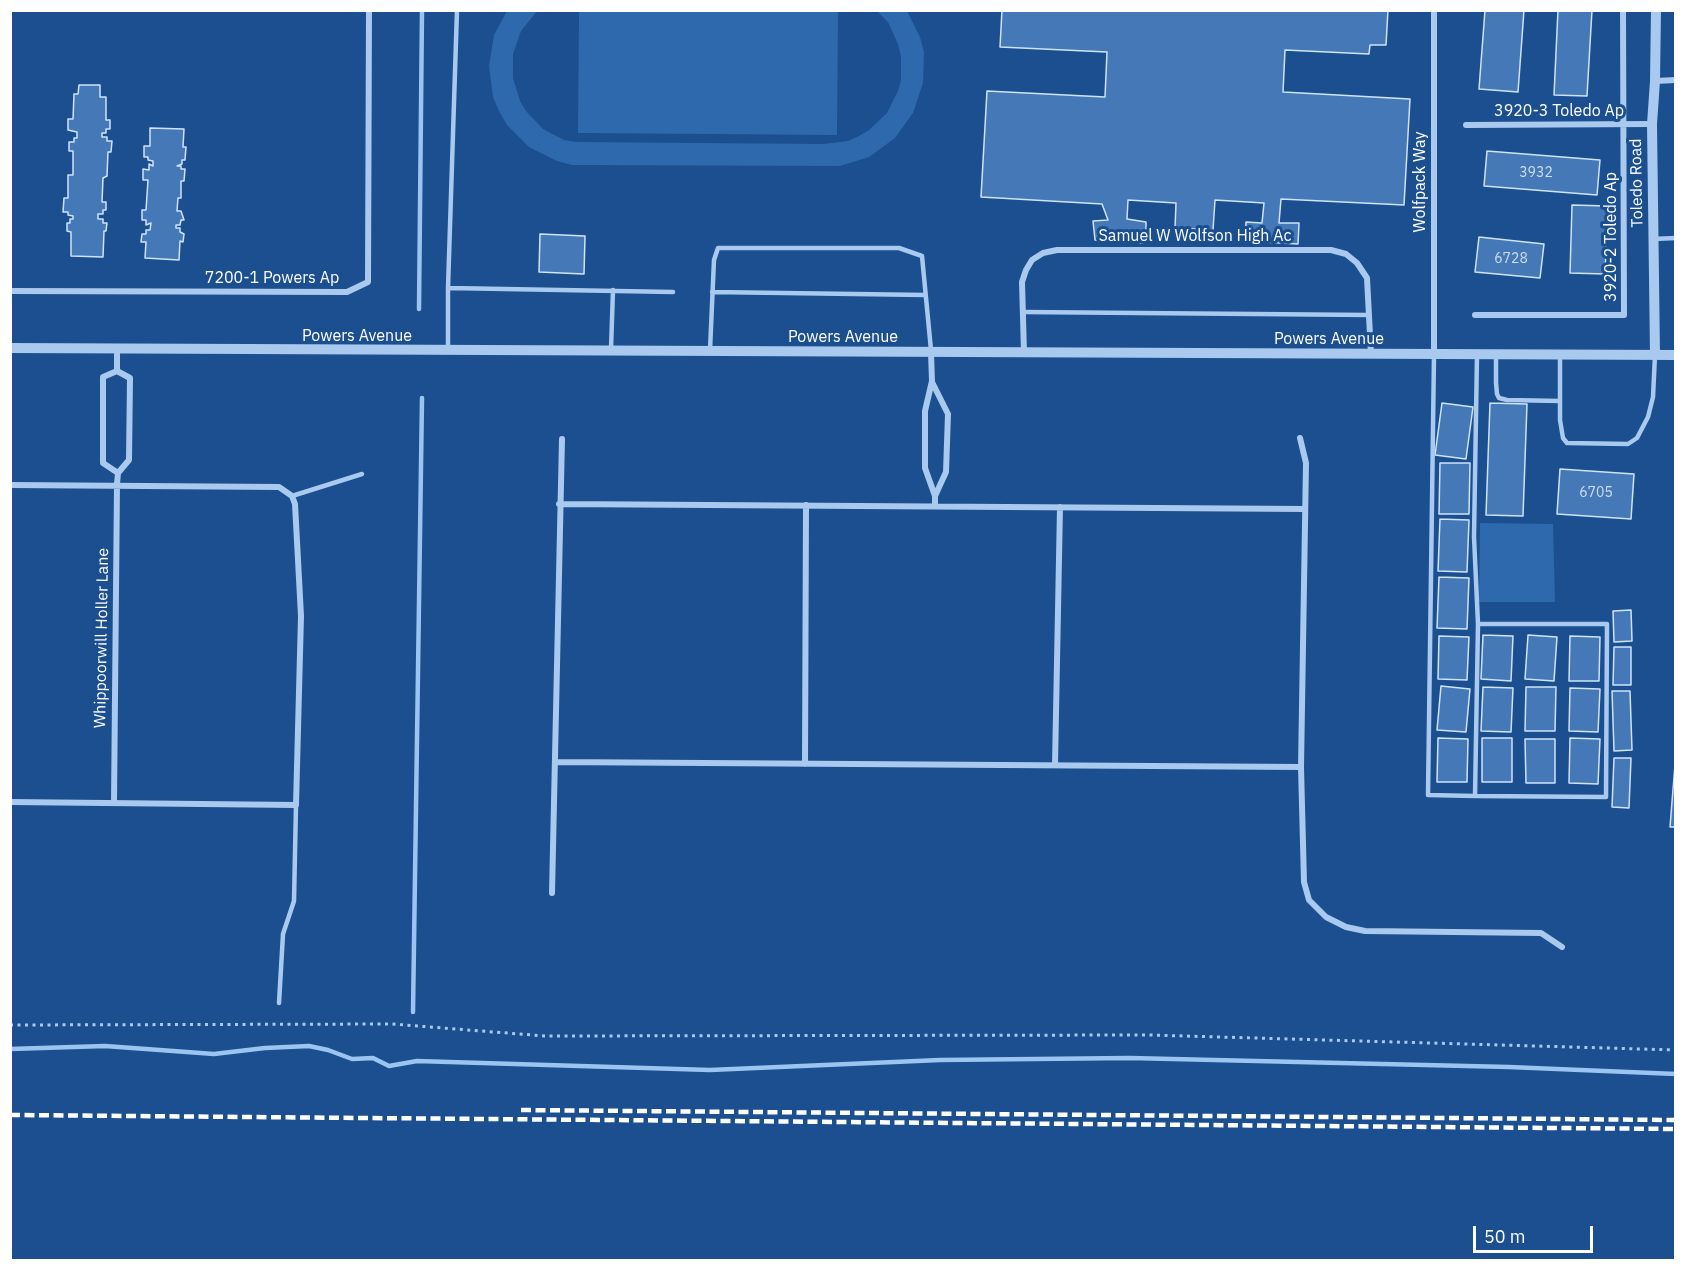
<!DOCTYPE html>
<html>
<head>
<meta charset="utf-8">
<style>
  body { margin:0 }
  #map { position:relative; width:1686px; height:1271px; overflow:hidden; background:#1b4f8f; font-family:"IBM Plex Sans",sans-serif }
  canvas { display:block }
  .frame { position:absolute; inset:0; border:12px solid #fff; pointer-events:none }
  .scale { position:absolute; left:1473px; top:1226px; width:120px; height:27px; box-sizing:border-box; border:3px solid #fff; border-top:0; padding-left:8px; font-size:18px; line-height:21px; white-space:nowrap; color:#fff; -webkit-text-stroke:4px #1b4f8f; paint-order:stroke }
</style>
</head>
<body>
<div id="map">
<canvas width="1686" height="1271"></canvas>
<div class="frame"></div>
<div class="scale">50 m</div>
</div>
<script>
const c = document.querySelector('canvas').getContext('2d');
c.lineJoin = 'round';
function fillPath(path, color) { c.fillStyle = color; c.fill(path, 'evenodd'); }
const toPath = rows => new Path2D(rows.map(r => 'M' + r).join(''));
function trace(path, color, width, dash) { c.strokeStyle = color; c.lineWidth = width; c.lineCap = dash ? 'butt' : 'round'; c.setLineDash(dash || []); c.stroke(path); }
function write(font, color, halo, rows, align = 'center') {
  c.font = font + ' "IBM Plex Sans",sans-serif'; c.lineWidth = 6; c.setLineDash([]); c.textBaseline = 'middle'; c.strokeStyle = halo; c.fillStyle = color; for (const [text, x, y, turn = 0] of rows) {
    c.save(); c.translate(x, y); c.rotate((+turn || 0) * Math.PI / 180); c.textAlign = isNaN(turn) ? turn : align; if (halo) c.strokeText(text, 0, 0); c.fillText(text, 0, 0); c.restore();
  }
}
fillPath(toPath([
  [507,11,537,11,521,31,513,54,513,78,520,101,526,111,543,129,564,140,576,142,824,144,848,141,859,136,869,130,887,113,898,91,901,80,901,56,898,44,888,22,877,11,907,11,920,37,924,52,923,83,913,113,895,138,869,157,840,166,572,165,557,161,529,147,507,125,499,111,493,97,489,66,494,35],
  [579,11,838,11,837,135,578,133],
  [1480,523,1553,524,1555,602,1479,602]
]), '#2e69ad');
trace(toPath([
  [419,309,422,10],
  [413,1012,422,398],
  [10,1049,105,1046,214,1054,265,1048,309,1046,328,1050,352,1059,373,1058,389,1066,417,1061,710,1070,940,1060,1130,1058,1509,1067,1676,1074]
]), '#9cc4f0', 4.5);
const building = toPath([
  [1002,10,1388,10,1386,45,1370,45,1369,54,1285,50,1283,92,1410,99,1404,205,1281,199,1279,223,1299,223,1298,244,1245,241,1246,222,1262,223,1264,203,1215,200,1213,230,1175,228,1176,203,1128,200,1127,219,1146,222,1146,235,1143,243,1095,240,1093,221,1108,220,1102,204,981,197,987,91,1105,97,1107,52,1000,47,1002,10],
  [1485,10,1524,10,1518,92,1479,89,1485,10],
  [1558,10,1592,10,1587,96,1554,95,1558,10],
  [79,85,100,85,100,97,106,97,106,120,110,120,110,129,106,129,106,133,102,133,102,137,107,137,107,141,112,141,111,152,108,152,107,176,103,178,102,202,106,202,106,210,103,210,103,214,98,214,98,219,103,219,103,223,107,223,106,231,104,231,103,257,71,256,71,232,67,231,67,223,70,223,70,219,73,219,73,216,68,215,68,212,63,212,64,198,68,198,68,175,73,175,73,151,69,151,69,142,74,142,74,138,77,138,77,132,68,130,68,119,73,119,74,94,78,94,79,85],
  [150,128,184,129,183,147,186,147,185,160,182,160,182,164,177,166,181,166,181,169,185,169,184,181,181,181,181,198,178,198,177,211,181,211,184,220,181,220,180,225,176,225,176,228,180,228,180,232,184,234,183,242,180,241,179,260,145,258,146,242,141,242,142,234,146,234,146,230,150,230,151,223,146,225,146,220,142,220,142,210,146,210,148,180,143,180,143,169,149,170,149,164,153,166,153,161,148,160,148,157,144,157,144,146,150,146,150,128],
  [1487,151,1600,160,1597,195,1484,186,1487,151],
  [1572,205,1608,206,1605,274,1570,273,1572,205],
  [540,234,585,236,584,274,539,272,540,234],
  [1479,237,1544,244,1540,278,1475,272,1479,237],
  [1442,403,1473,407,1466,459,1435,455,1442,403],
  [1490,403,1527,404,1523,516,1486,515,1490,403],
  [1440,463,1470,463,1469,514,1439,514,1440,463],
  [1560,469,1634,474,1631,519,1557,514,1560,469],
  [1440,519,1469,520,1467,572,1438,571,1440,519],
  [1439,577,1469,578,1467,629,1437,628,1439,577],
  [1631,610,1632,641,1614,642,1613,611,1631,610],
  [1483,635,1513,636,1511,681,1481,679,1483,635],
  [1528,635,1557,637,1554,681,1525,679,1528,635],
  [1439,636,1469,637,1467,680,1438,679,1439,636],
  [1570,636,1600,637,1599,681,1569,681,1570,636],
  [1614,647,1631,647,1631,685,1613,685,1614,647],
  [1441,686,1470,689,1466,732,1437,730,1441,686],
  [1483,687,1513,688,1511,732,1481,731,1483,687],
  [1526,687,1556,687,1555,731,1525,731,1526,687],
  [1570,688,1600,689,1598,732,1569,731,1570,688],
  [1612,691,1630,691,1632,750,1614,751,1612,691],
  [1438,738,1468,739,1467,782,1437,782,1438,738],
  [1482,738,1512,738,1512,782,1482,782,1482,738],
  [1570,738,1600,739,1598,784,1569,783,1570,738],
  [1525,739,1555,739,1555,783,1526,783,1525,739],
  [1676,752,1676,827,1670,827,1676,752],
  [1614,758,1631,758,1629,808,1612,807,1614,758]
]);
fillPath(building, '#4478b7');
trace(building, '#cfe3fa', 1.5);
trace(toPath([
  [10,1025,392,1024,545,1036,1149,1035,1676,1050]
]), '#a9c9ee', 3, [3, 4.5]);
trace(toPath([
  [1653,239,1676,238],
  [448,288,673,292],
  [712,292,925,295],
  [1023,312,1369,315],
  [448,349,448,288,457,10],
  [611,349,613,290],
  [710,350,714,260,718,248,899,248,922,256,931,350],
  [1434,355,1428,795,1475,796],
  [1477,355,1474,537,1478,624,1607,624,1606,797,1475,796,1478,624],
  [1496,355,1496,383,1497,394,1499,398,1507,400,1560,401],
  [1560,356,1560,420,1563,438,1567,443,1628,444,1637,438,1648,417,1653,397,1655,355],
  [292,496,362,474],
  [279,1003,283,934,294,901,296,805]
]), '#a9c9ee', 4.5);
trace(toPath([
  [1434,10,1434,355],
  [1655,81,1676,80],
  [1466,125,1652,124],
  [10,291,347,292,368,282,369,10],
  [1475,315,1624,315,1623,10],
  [117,349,117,371],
  [931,353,932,381,925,411,925,468,935,496],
  [1024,353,1022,282,1026,270,1032,260,1043,253,1057,250,1331,250,1346,254,1357,263,1367,278,1371,354],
  [117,371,103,377,103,463,118,473],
  [932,382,948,414,946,472,935,496,935,506],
  [1300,438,1306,463,1301,767,1304,882,1309,900,1326,917,1346,927,1365,931,1541,933,1562,947],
  [10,485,279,487,292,496,295,504,301,616,296,805,10,802],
  [559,504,1305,509],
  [555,762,1301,767],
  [805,764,806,505],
  [1055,765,1060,507],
  [114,803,117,484,118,473,129,460,130,378,117,371],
  [552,893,562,439]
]), '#a9c9ee', 6);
trace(toPath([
  [10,348,1676,355],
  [1655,355,1652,124,1655,81,1656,10]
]), '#a9c9ee', 10);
trace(toPath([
  [521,1110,1676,1120],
  [10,1115,1676,1129]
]), '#fff', 4.5, [10, 4.5]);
write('14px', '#d0dded', null, [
  ["3932",1536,173],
  ["6728",1511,259],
  ["6705",1596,493]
]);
write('16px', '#fff', '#1b4f8f', [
  ["3920-3 Toledo Ap",1559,111],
  ["Wolfpack Way",1420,182,-90],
  ["Toledo Road",1637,183,-91],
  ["Samuel W Wolfson High Ac",1195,236],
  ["3920-2 Toledo Ap",1611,237,-90],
  ["7200-1 Powers Ap",272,278],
  ["Powers Avenue",357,336],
  ["Powers Avenue",843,337],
  ["Powers Avenue",1329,339],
  ["Whippoorwill Holler Lane",102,638,-89]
]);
</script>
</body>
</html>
